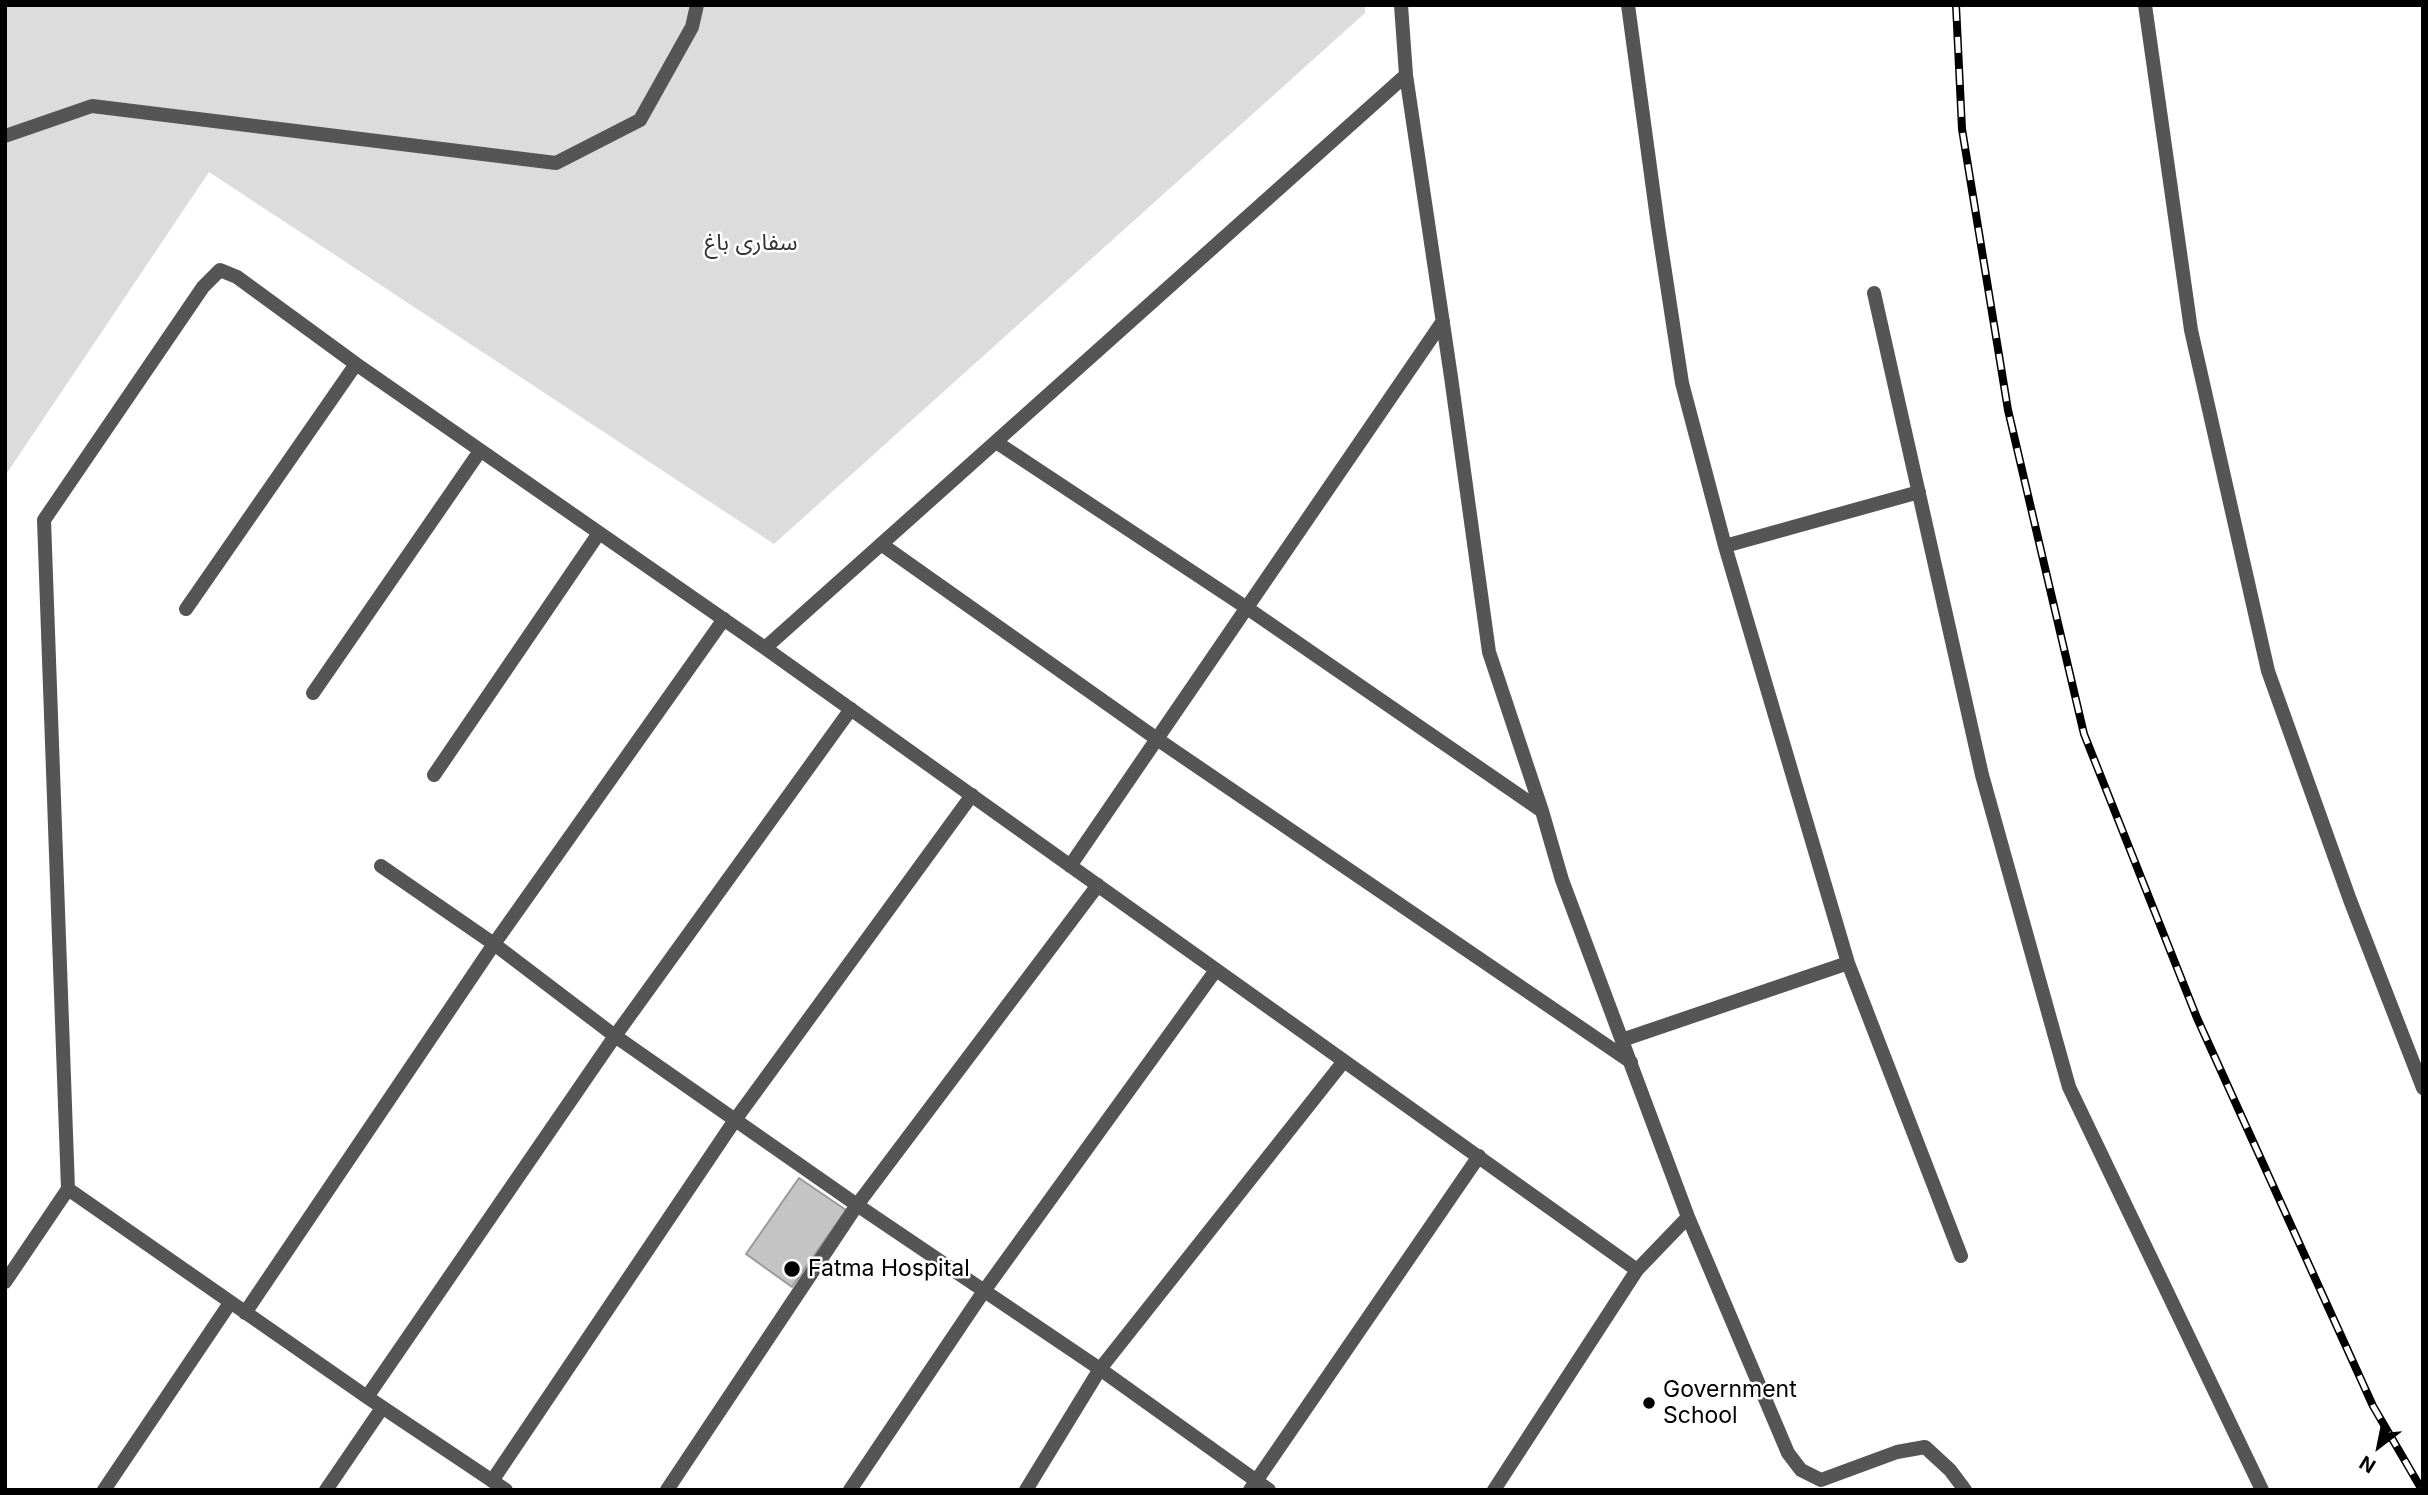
<!DOCTYPE html>
<html>
<head>
<meta charset="utf-8">
<style>
  body { margin:0 }
  #map { position:relative; width:2428px; height:1495px; overflow:hidden; background:#fff; font-family:Inter,sans-serif }
  canvas { display:block }
  .frame { position:absolute; inset:0; border:7px solid #000; pointer-events:none }
  .north { position:absolute; left:2344px; top:1411px; width:70px; height:70px; -webkit-text-stroke:5px #fff; paint-order:stroke; rotate:212deg; font-size:19px; font-weight:700; line-height:28px; text-align:center; color:#000 }
  .north::after { content:''; display:block; margin:auto; width:24px; height:32px; background:#000; clip-path:polygon(50% 0,100% 100%,50% 72%,0 100%) }
</style>
</head>
<body>
<div id="map">
<canvas width="2428" height="1495"></canvas>
<div class="frame"></div>
<div class="north">N</div>
</div>
<script>
const c = document.querySelector('canvas').getContext('2d');
c.lineJoin = 'round';
function fillPath(path, color) { c.fillStyle = color; c.fill(path, 'evenodd'); }
const toPath = rows => new Path2D(rows.map(r => 'M' + r).join(''));
function trace(path, color, width, dash) { c.strokeStyle = color; c.lineWidth = width; c.lineCap = dash ? 'butt' : 'round'; c.setLineDash(dash || []); c.stroke(path); }
function write(font, color, halo, rows, align = 'center') {
  c.font = font + ' Inter,"Noto Sans Arabic",sans-serif'; c.lineWidth = 5; c.setLineDash([]); c.textBaseline = 'middle'; c.strokeStyle = halo; c.fillStyle = color; for (const [text, x, y, turn = 0] of rows) {
    c.save(); c.translate(x, y); c.rotate((+turn || 0) * Math.PI / 180); c.textAlign = isNaN(turn) ? turn : align; if (halo) c.strokeText(text, 0, 0); c.fillText(text, 0, 0); c.restore();
  }
}
fillPath(toPath([
  [5,5,1365,5,1365,13,774,544,209,172,5,476]
]), '#dcdcdc');
const building = toPath([
  [799,1178,846,1210,792,1287,746,1254,799,1178]
]);
fillPath(building, '#c4c4c4');
trace(building, '#999', 2);
trace(toPath([
  [5,136,92,106,556,163,640,120,692,27,697,5]
]), '#555', 14);
trace(toPath([
  [1401,5,1406,75,1451,377,1489,652,1542,811,1562,880,1688,1217,1788,1453,1801,1470,1821,1480,1897,1452,1925,1447,1950,1470,1965,1490],
  [1628,5,1658,226,1682,383,1725,546],
  [2145,5,2191,330,2268,671,2350,900,2423,1088],
  [1874,293,1982,775,2069,1087,2262,1490],
  [996,442,1247,608,1542,811],
  [1919,492,1725,546,1848,963,1961,1256],
  [881,544,1157,739,1631,1062],
  [186,609,356,364],
  [765,648,1406,75],
  [313,693,480,451],
  [434,775,599,533],
  [381,866,494,944,615,1036,857,1205,1100,1369,1269,1490],
  [1070,866,1443,321],
  [1622,1040,1848,963],
  [68,1189,367,1397,506,1490],
  [5,1282,68,1189,44,520,203,287,220,270,237,277,356,364,765,648,1637,1270],
  [245,1313,494,944,724,619],
  [367,1397,615,1036,851,709],
  [492,1481,735,1120,972,795],
  [104,1490,230,1303],
  [326,1490,382,1408],
  [667,1490,857,1205,1098,885],
  [850,1490,984,1291,1216,970],
  [1026,1490,1100,1369,1344,1061],
  [1250,1490,1479,1156],
  [1494,1490,1637,1270,1688,1217]
]), '#555', 14);
const rail = toPath([
  [1956,5,1962,129,2008,410,2084,734,2197,1018,2373,1406,2422,1490]
]);
trace(rail, '#000', 8);
trace(rail, '#fff', 5, [16]);
for (const [x, y, r, color] of [
  [792,1269,9,"#000"],
  [1649,1403,7,"#000"]
]) { const dot = new Path2D(); dot.arc(x, y, r, 0, 2 * Math.PI); c.fillStyle = color; c.fill(dot); trace(dot, '#fff', 2.5); }
write('23px', '#333', '#fff', [
  ["سفاری باغ",751,243]
]);
write('23px', '#000', '#fff', [
  ["Fatma Hospital",808,1269],
  ["Government",1663,1390],
  ["School",1663,1416]
], 'left');
</script>
</body>
</html>
